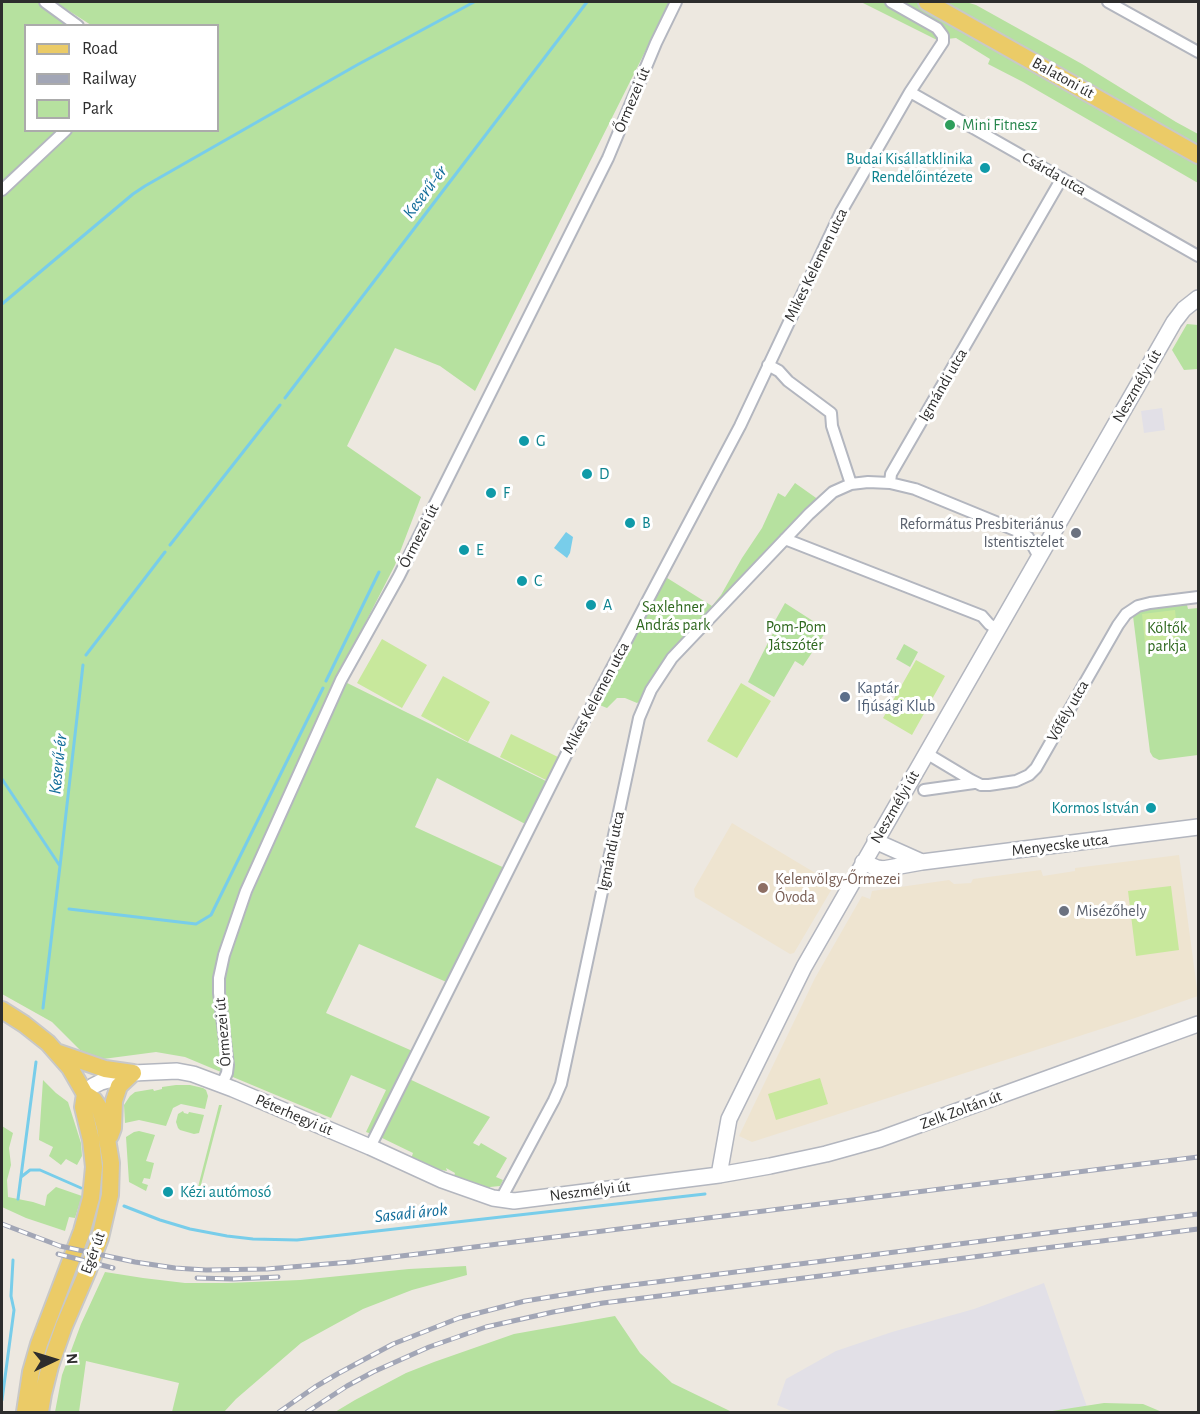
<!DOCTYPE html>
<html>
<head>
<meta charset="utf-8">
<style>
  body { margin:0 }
  #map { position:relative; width:1200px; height:1414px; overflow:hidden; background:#ede8e0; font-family:"Alegreya Sans",sans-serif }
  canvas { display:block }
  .frame { position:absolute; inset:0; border:3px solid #2d2d2d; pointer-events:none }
  .legend { position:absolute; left:24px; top:24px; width:195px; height:108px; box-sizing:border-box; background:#fff; border:2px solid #ababab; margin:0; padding:8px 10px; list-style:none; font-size:18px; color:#2d2d2d }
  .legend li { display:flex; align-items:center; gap:12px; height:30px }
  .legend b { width:30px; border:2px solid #ababab }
  .north { position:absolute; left:24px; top:1330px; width:60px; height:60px; -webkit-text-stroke:4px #fff; paint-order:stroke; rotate:86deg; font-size:16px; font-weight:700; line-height:24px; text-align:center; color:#2d2d2d }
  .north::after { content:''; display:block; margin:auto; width:21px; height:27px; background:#2d2d2d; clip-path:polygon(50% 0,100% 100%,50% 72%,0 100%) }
</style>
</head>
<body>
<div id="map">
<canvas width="1200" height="1414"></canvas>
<div class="frame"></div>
<ul class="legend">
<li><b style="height:8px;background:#ebcb67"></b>Road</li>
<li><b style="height:8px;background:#a2a6b6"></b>Railway</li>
<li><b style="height:16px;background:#b6e19f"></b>Park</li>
</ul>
<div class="north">N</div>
</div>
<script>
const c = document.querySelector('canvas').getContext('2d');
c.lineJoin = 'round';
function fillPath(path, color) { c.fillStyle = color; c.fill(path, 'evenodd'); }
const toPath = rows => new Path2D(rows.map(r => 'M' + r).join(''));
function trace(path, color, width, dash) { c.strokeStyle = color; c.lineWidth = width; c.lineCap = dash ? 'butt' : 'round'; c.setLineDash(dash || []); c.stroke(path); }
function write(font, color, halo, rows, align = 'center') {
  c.font = font + ' "Alegreya Sans",sans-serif'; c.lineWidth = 6; c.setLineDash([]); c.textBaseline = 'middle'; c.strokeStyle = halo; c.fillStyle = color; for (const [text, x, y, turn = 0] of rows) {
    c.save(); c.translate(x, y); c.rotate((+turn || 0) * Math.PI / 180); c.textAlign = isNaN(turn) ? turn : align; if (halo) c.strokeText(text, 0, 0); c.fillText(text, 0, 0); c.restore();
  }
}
fillPath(toPath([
  [1162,408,1165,430,1144,433,1141,411],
  [1044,1283,1087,1407,1046,1412,794,1412,777,1405,786,1379,836,1351,892,1332,974,1309]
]), '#e2e0e7');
fillPath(toPath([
  [732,823,832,883,833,887,794,953,790,954,695,897,694,889],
  [1179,855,1198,996,1135,1018,752,1142,739,1136,815,978,862,896,870,899,872,891,949,880,954,884,971,883,973,879,1041,870,1043,876,1075,871,1075,868]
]), '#eee4d0');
fillPath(toPath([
  [2,2,38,2,74,25,26,26,26,130,218,130,218,26,91,25,55,2,670,2,475,391,440,366,395,348,347,446,421,497,395,565,337,678,552,784,531,827,437,778,415,827,509,870,451,984,359,944,326,1013,417,1053,405,1077,490,1117,473,1143,479,1146,481,1143,507,1158,496,1177,503,1180,500,1186,490,1187,488,1192,453,1179,455,1173,446,1168,447,1171,426,1167,411,1159,413,1153,380,1137,366,1132,386,1090,351,1075,331,1118,185,1057,156,1052,103,1059,93,1056,80,1050,52,1022,2,994],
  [861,2,966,2,976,5,1082,64,1176,122,1198,134,1198,183,1023,82,988,64,990,59,956,38,937,40],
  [1187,324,1198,325,1198,369,1184,370,1172,350],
  [795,483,819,500,642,700,637,703,625,698,617,698,607,708,597,704,664,576,712,606,721,595,742,558,762,528,778,493,785,497],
  [1186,601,1188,609,1198,608,1198,755,1159,760,1153,757,1150,752,1133,616,1134,612,1137,610],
  [785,603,827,630,803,666,795,661,774,697,748,682,774,631,771,628],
  [904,644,918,652,910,667,896,659],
  [43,1080,56,1093,68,1102,81,1143,82,1156,77,1165,66,1159,61,1165,49,1156,53,1147,39,1140],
  [176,1085,190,1085,203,1088,206,1090,208,1096,205,1109,181,1104,173,1108,166,1126,139,1120,125,1123,124,1105,130,1096,135,1092,153,1089,154,1091,162,1089,162,1087],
  [219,1105,222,1105,197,1200,195,1199,196,1195],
  [183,1111,184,1113,188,1114,189,1112,204,1115,199,1133,194,1134,180,1130,178,1128,176,1122,178,1114],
  [2,1126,13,1133,9,1148,11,1165,7,1180,8,1197,33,1202,45,1206,47,1195,56,1187,82,1196,75,1218,69,1217,65,1231,26,1218,2,1207],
  [139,1131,155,1135,146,1161,154,1163,150,1179,144,1178,142,1183,148,1185,146,1191,129,1182,126,1137,134,1132],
  [466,1266,467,1275,412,1290,363,1309,301,1343,236,1399,224,1412,172,1412,179,1383,86,1361,79,1412,55,1412,62,1375,81,1324,105,1272,143,1278,185,1283,228,1283,300,1280,409,1269],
  [615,1316,640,1353,672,1383,732,1412,335,1412,355,1400,406,1373,434,1362,514,1334],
  [1104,1403,1143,1404,1162,1412,1046,1412]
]), '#b6e19f');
fillPath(toPath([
  [1175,610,1178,639,1145,643,1142,614],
  [382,639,427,665,402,708,357,683],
  [916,660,945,676,912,735,883,718],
  [443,676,490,702,468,742,421,716],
  [741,683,771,701,737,758,707,741],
  [511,734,560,758,548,781,500,757],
  [1171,886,1179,950,1136,956,1128,891],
  [820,1078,828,1104,776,1120,768,1094]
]), '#c8e89c');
fillPath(toPath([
  [566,532,573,537,570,553,567,558,554,548]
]), '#78cdea');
trace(toPath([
  [2,304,133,194,145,186,357,65,474,2],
  [285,398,587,2],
  [170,545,280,405],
  [86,655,165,552],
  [326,681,379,572],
  [2,779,60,866,43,1008],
  [60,866,83,665],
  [69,909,196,924,211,915,323,688],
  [21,1177,30,1170,40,1170,81,1188],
  [18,1199,36,1062],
  [124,1206,160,1220,190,1229,227,1236,253,1239,297,1240,705,1194],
  [2,1400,14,1310,11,1296,13,1260]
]), '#78cdea', 3);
const street = toPath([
  [45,2,78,26],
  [1108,2,1198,52],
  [910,92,1198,256],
  [2,190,66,130],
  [768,365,779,371,788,381,831,413,832,426,851,484],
  [890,483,891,474,1062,178],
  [785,539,982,616,989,624,997,629],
  [926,753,971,780,981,785,989,785,1016,781,1029,775,1036,768,1118,625,1126,614,1138,606,1150,603,1198,597],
  [924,790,974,783],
  [222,1084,227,1073,228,1065,219,993,219,978,224,955,246,891,341,680,399,576,608,158,656,43,676,2],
  [370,1147,570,747,740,426,841,212,910,92,943,42,943,36,937,28,891,2],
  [501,1199,554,1100,561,1084,639,718,651,690,672,658,809,514,833,492,851,484,868,482,890,483,915,489,1020,532,1028,537,1039,557]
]);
const secondary = toPath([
  [875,841,922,862],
  [863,862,877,868,883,869,922,862,1198,827],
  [85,1094,93,1086,101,1082,133,1073,177,1071,193,1074,233,1089,370,1147,442,1180,493,1198,514,1201,719,1175,770,1166,826,1154,880,1139,1198,1024],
  [719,1175,729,1119,804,967,1174,322,1184,309,1198,298]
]);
const primary = toPath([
  [927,2,1198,155],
  [2,1010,24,1024,48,1043,70,1068,85,1094,94,1100,100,1109,105,1127,111,1163,110,1195,100,1238,88,1270,64,1326,50,1366,43,1394,40,1412],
  [59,1053,105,1069,133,1073],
  [110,1136,113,1128,114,1101,119,1086,133,1073],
  [25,1412,31,1372,39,1344,82,1231,91,1198,94,1167,91,1140,83,1107,85,1094]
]);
trace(street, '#b3b6bf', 14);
trace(secondary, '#b3b6bf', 18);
trace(primary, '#c8c8c8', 20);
trace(street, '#fff', 10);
trace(secondary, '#fff', 15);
trace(primary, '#ebcb67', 16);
const rail = toPath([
  [2,1224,60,1246,135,1262,175,1268,206,1270,267,1269,351,1262,426,1253,1198,1157],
  [58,1254,113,1268],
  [197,1278,233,1279,278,1277],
  [279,1412,315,1387,339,1373,393,1344,459,1318,525,1301,600,1289,1198,1214],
  [307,1412,347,1386,373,1372,429,1347,486,1327,553,1312,603,1303,1198,1229]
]);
trace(rail, '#a2a6b6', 5);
trace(rail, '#fff', 3, [9]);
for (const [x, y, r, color] of [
  [950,125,6,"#2e9e5b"],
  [985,168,6,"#0f9aa8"],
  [524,441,6,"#0f9aa8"],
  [587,474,6,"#0f9aa8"],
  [491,493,6,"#0f9aa8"],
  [630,523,6,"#0f9aa8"],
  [1076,533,6,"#6b7280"],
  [464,550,6,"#0f9aa8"],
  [522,581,6,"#0f9aa8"],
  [591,605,6,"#0f9aa8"],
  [845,697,6,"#5c6f8a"],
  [1151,808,6,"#0f9aa8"],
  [763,888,6,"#8d6e63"],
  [1064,911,6,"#6b7280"],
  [168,1192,6,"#0f9aa8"]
]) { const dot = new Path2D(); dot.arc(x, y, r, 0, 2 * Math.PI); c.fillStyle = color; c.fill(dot); trace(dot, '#fff', 2); }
write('16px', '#2d2d2d', '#fff', [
  ["Balatoni út",1063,78,29],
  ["Őrmezei út",632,100,-67],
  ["Csárda utca",1054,174,30],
  ["Mikes Kelemen utca",816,265,-64],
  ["Igmándi utca",943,385,-60],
  ["Neszmélyi út",1137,386,-60],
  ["Őrmezei út",419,536,-63],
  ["Mikes Kelemen utca",596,698,-62],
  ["Vőfély utca",1068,711,-60],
  ["Neszmélyi út",895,807,-60],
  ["Menyecske utca",1060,845,-7],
  ["Igmándi utca",611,851,-78],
  ["Őrmezei út",223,1032,-95],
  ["Zelk Zoltán út",961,1110,-20],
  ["Péterhegyi út",294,1115,23],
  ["Neszmélyi út",590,1191,-7],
  ["Egér út",93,1253,-70]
]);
write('16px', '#27864d', '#fff', [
  ["Mini Fitnesz",962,125]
], 'left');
write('16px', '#0d838f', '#fff', [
  ["Budai Kisállatklinika",973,159,"right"],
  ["Rendelőintézete",973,177,"right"],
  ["G",536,441],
  ["D",599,474],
  ["F",503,493],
  ["B",642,523],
  ["E",476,550],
  ["C",534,581],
  ["A",603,605],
  ["Kormos István",1139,808,"right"],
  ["Kézi autómosó",180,1192]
], 'left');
write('16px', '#5b616d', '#fff', [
  ["Református Presbiteriánus",1064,524],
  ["Istentisztelet",1064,542],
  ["Misézőhely",1076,911,"left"]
], 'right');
write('16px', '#2e681e', '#fff', [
  ["Saxlehner",673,607],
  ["András park",673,625],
  ["Pom-Pom",796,627],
  ["Játszótér",796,645],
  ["Költők",1167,628],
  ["parkja",1167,646]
]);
write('16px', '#4e5e75', '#fff', [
  ["Kaptár",857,688],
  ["Ifjúsági Klub",857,706]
], 'left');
write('16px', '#785e54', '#fff', [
  ["Kelenvölgy-Őrmezei",775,879],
  ["Óvoda",775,897]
], 'left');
write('italic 18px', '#136d9a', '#fff', [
  ["Keserű-ér",425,192,-53],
  ["Keserű-ér",58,764,-84],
  ["Sasadi árok",411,1213,-6]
]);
</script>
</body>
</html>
